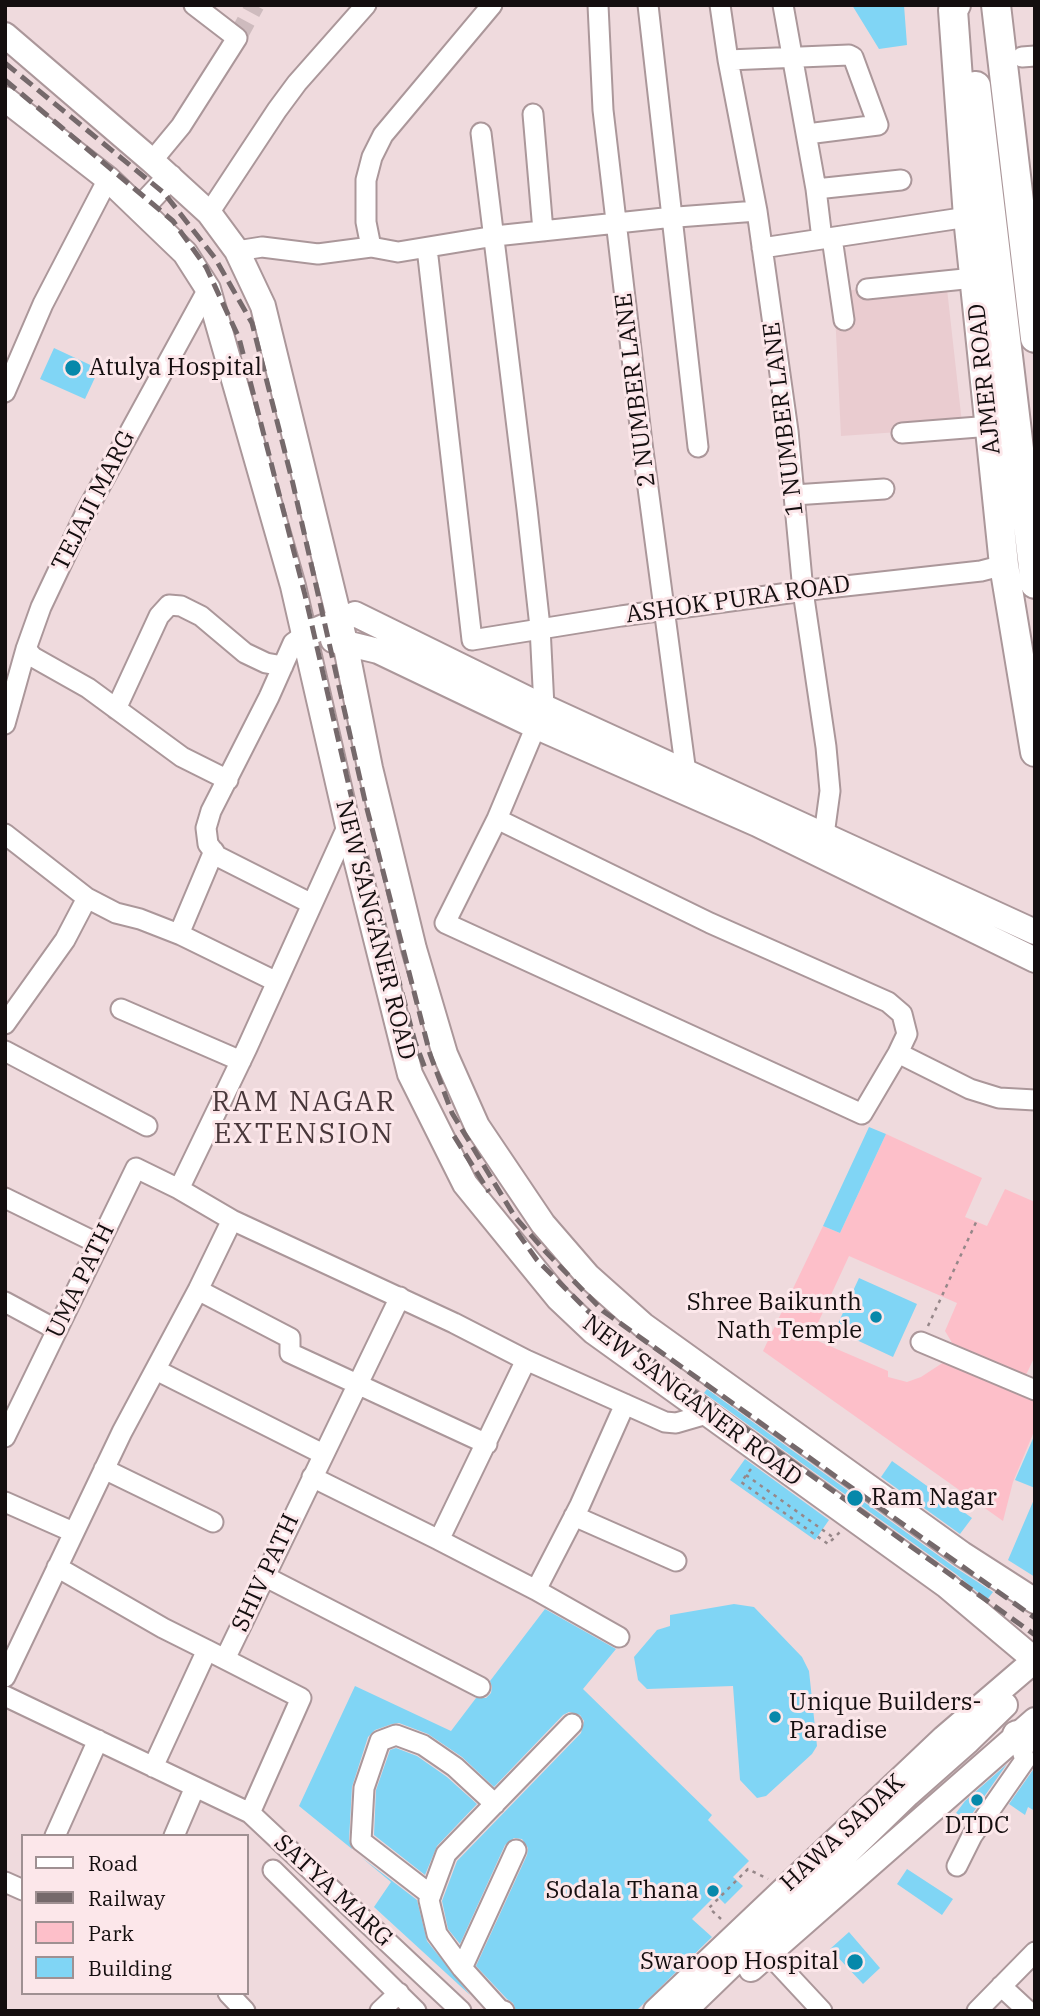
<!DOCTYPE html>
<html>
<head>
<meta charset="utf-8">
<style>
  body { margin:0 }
  #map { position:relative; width:1040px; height:2016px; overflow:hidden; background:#efdadd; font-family:"IBM Plex Serif",serif }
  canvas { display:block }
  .frame { position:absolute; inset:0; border:7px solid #140e0f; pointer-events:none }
  .legend { position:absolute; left:21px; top:1834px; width:228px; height:161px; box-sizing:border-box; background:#fce7ea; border:2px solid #9f9092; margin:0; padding:9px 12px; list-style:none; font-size:21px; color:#140e0f }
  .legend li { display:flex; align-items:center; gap:14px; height:35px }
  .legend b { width:35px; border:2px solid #9f9092 }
</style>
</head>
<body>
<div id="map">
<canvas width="1040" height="2016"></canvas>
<div class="frame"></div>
<ul class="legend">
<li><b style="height:9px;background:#fff"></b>Road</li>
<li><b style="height:9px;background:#75696b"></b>Railway</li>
<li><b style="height:19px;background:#fdbfc9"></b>Park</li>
<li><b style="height:19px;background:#80d5f5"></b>Building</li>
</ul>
</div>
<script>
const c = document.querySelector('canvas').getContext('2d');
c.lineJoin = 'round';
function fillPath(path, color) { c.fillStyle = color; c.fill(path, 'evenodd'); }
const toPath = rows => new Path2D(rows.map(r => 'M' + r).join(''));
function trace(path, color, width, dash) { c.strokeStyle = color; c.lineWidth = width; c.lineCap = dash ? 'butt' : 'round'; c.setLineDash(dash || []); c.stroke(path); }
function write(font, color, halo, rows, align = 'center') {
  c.font = font + ' "IBM Plex Serif",serif'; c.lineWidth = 6; c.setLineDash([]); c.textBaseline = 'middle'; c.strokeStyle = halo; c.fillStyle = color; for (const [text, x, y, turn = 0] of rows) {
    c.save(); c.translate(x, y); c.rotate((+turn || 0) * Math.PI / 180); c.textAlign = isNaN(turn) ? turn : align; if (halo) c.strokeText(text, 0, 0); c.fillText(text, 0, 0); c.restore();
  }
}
fillPath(toPath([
  [946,280,963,432,899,432,841,436,834,292]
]), '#eaccd0');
fillPath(toPath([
  [886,1134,982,1178,965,1217,987,1226,1005,1189,1035,1202,1035,1356,1025,1377,954,1346,945,1331,957,1303,849,1256,811,1338,888,1371,888,1377,907,1382,921,1377,947,1360,1035,1397,1035,1429,1013,1482,1003,1521,763,1351,823,1226,840,1233]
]), '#fdbfc9');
fillPath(toPath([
  [852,5,904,5,907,45,879,49],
  [54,348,99,369,85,399,40,379],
  [869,1127,886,1134,840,1233,823,1226],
  [859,1278,917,1304,893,1357,835,1330],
  [707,1389,953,1566,993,1592,987,1600,956,1574,704,1393],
  [1035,1434,1035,1488,1015,1480],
  [745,1459,829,1520,815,1540,730,1480],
  [892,1461,972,1518,960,1534,881,1477],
  [1035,1497,1035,1577,1008,1560],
  [734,1604,754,1607,802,1657,809,1671,817,1746,812,1754,766,1796,757,1798,740,1780,733,1686,647,1689,638,1680,634,1657,657,1630,670,1626,670,1615],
  [545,1609,616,1649,583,1689,712,1815,708,1820,749,1861,733,1877,743,1886,725,1904,716,1895,692,1919,712,1937,636,2011,516,2011,513,2003,507,1999,476,1966,527,1855,528,1848,522,1839,514,1838,505,1845,460,1944,448,1929,442,1901,457,1861,581,1733,584,1721,580,1715,569,1712,563,1715,494,1787,462,1757,428,1734,399,1723,392,1724,375,1730,368,1737,352,1787,349,1840,352,1849,299,1806,355,1686,451,1731,476,1698,486,1698,491,1693,492,1687,490,1681],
  [396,1748,417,1756,447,1777,477,1804,437,1846,425,1875,374,1835,376,1790,390,1750],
  [1007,1764,967,1821,956,1813,965,1801],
  [1035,1767,1035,1811,1028,1807,1025,1815,1009,1804],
  [361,1857,417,1900,427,1941,470,1995,374,1907,391,1882],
  [907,1869,953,1899,942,1915,897,1884],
  [849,1932,880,1968,863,1984,830,1949]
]), '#80d5f5');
trace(toPath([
  [237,38,255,5]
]), '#cebbbe', 19, [19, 10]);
const minor = toPath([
  [598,5,603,110,642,443,686,773],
  [648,5,698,447],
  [720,5,728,60,757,211],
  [783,5,816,189],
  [1022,57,1035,56],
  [728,60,849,55,853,57,878,125,807,134],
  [533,114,543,231],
  [481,133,527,509,540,627,544,707,497,819,710,923,888,1002,902,1014,907,1034,898,1053,862,1114,445,923,497,819],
  [152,161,181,126,237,38,194,5],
  [209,213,277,110,297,83,366,5],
  [832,238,844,320],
  [822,239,816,189,901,180],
  [371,247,366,222,366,180,372,157,383,135,492,5],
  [427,248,472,640,621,616,818,589,981,571,1004,565],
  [762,248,968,217],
  [237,251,262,247,318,254,371,247,398,252,495,236,664,218,757,211,788,431,803,591,826,747,830,791,824,835],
  [867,289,974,278],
  [5,392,43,304,108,179],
  [902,433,991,426],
  [794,495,884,489],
  [304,635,293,643,269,697,211,811,206,828,208,844,217,856,312,904],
  [26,649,33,657,88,688,182,757,228,780],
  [116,709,159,616,169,605,181,606,201,616,245,653,266,663,283,666],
  [5,724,26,649,41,607,86,512,208,289],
  [5,834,87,898,116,913,140,919,181,935,277,982],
  [179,934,214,851],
  [121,1009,241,1061],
  [5,1024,65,940,87,898],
  [5,1051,147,1126],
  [898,1053,970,1089,999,1098,1035,1100],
  [179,1189,247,1048,348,825],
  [5,1198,99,1244],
  [198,1290,290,1338,290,1353,487,1444],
  [5,1302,57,1330],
  [921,1342,1035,1390],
  [526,1360,439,1540,536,1590,580,1505,625,1404],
  [156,1370,323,1454],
  [5,1437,136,1168,179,1189,232,1220,454,1323,526,1360,665,1422,676,1423,707,1414],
  [104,1469,213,1522],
  [312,1477,439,1540],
  [5,1502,73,1532],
  [574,1516,676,1561],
  [57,1567,163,1628,207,1650],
  [264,1576,480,1687],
  [536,1590,619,1637],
  [225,1659,400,1297],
  [5,1677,122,1432,198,1290,232,1220],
  [5,1696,250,1813,461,2011],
  [153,1767,207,1650,301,1698,250,1813],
  [55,1836,98,1740],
  [174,1836,195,1787],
  [957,1866,972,1836,1025,1760,1017,1735],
  [273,1870,416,2011],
  [5,1882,23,1890],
  [431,1895,361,1841,364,1788,380,1741,396,1735,423,1745,455,1767,495,1804],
  [767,1952,822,2011],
  [462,1968,437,1934,429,1900,446,1854,572,1724],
  [1001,1986,1028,2011],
  [228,1993,245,2011],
  [380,2011,399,1993],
  [504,2011,500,2010,462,1968,516,1850],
  [977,2011,1035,1952]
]);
const major = toPath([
  [5,35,152,161,209,213,237,251,263,306,345,642,370,768,414,949,445,1054,477,1126,543,1224,588,1276,643,1325,962,1554,1035,1601],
  [5,99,108,179,185,253,208,289,293,586,350,835,410,1074,465,1184,558,1298,594,1332,947,1586,1035,1660],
  [140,209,170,177],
  [304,635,355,614,544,707,1035,932],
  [333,640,378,651,537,727,757,824,1035,960],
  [751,1969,1035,1720],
  [656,2011,944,1738,1035,1660],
  [684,2011,908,1794,968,1741,1005,1705]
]);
const highway = toPath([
  [956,5,953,10,968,217,1004,565,1035,752],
  [996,5,1035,338],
  [976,86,1035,584],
  [1017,1735,1035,1738]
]);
trace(minor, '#ab979a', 23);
trace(major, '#ab979a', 28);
trace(highway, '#ab979a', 32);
trace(toPath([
  [928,1326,978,1218],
  [751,1469,741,1482,828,1544,840,1532],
  [746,1475,834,1538],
  [721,1919,709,1908,748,1869,768,1879]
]), '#968789', 2.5, [3.5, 5]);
trace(minor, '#fff', 19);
trace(major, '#fff', 24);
trace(highway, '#fff', 28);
trace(toPath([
  [5,63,164,193,215,258,252,323,293,484,365,801,430,1054,452,1113,515,1217,545,1251,603,1311,1035,1618],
  [5,80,173,221,206,267,239,338,305,595,360,834,415,1042,425,1068],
  [454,1136,489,1192],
  [517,1232,537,1260,589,1312,700,1396,1035,1635]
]), '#75696b', 5, [14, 7]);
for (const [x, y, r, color] of [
  [73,368,9,"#0688aa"],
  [876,1317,7,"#0688aa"],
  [855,1498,9,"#0688aa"],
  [775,1717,7,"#0688aa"],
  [977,1800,7,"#0688aa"],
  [713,1891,7,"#0688aa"],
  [855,1962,9,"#0688aa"]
]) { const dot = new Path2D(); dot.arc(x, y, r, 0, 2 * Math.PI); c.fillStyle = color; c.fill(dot); trace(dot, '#fce7ea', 2.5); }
write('24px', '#140e0f', '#fce7ea', [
  ["Atulya Hospital",89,368],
  ["Shree Baikunth",862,1303,"right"],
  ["Nath Temple",862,1331,"right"],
  ["Ram Nagar",871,1498],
  ["Unique Builders-",789,1703],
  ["Paradise",789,1731],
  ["DTDC",977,1826,"center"],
  ["Sodala Thana",699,1891,"right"],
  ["Swaroop Hospital",839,1962,"right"]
], 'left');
write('24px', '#140e0f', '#fce7ea', [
  ["AJMER ROAD",985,379,-96],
  ["2 NUMBER LANE",636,390,-97],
  ["1 NUMBER LANE",784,419,-97],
  ["TEJAJI MARG",94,501,-63],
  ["ASHOK PURA ROAD",738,600,-8],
  ["NEW SANGANER ROAD",375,930,76],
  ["UMA PATH",81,1281,-64],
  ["NEW SANGANER ROAD",692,1401,37],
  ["SHIV PATH",266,1573,-65],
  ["HAWA SADAK",843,1833,-43],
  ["SATYA MARG",333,1891,43]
]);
c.letterSpacing = '2px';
write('28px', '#49383b', '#fce7ea', [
  ["RAM NAGAR",304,1103],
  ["EXTENSION",304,1135]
]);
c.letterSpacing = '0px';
</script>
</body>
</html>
